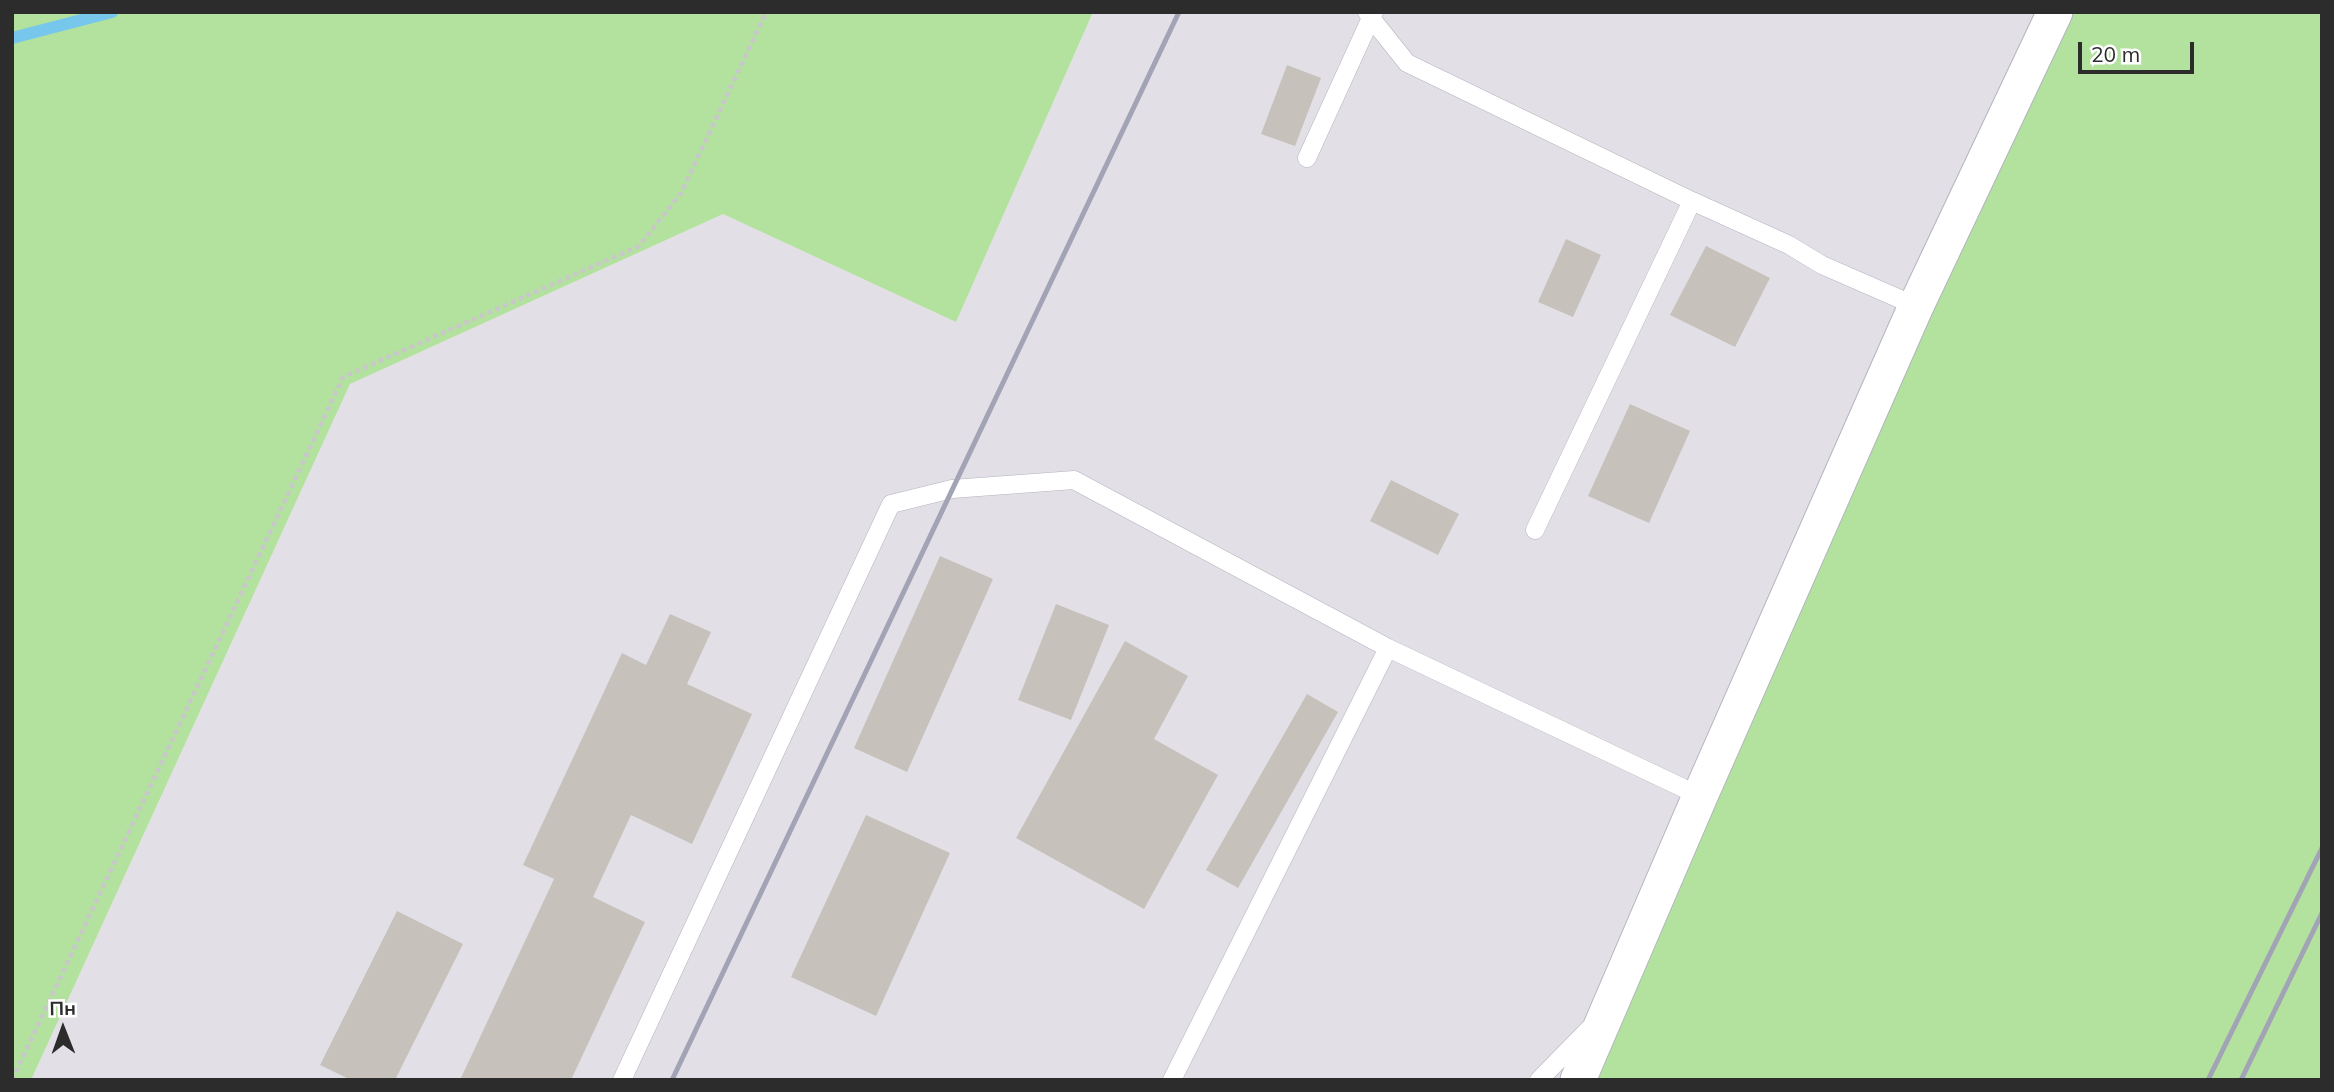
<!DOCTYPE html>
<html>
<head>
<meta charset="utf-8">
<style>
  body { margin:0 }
  #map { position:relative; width:2334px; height:1092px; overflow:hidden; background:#ede8e0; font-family:Mulish,sans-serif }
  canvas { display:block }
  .frame { position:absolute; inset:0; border:14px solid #2c2c2c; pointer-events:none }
  .north { position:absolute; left:28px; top:994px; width:70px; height:70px; -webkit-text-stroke:5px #fff; paint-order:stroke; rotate:359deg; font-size:19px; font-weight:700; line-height:28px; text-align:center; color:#2c2c2c }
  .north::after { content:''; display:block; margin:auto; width:24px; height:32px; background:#2c2c2c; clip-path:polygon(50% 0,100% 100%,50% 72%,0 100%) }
  .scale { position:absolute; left:2078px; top:42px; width:116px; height:32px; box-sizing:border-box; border:4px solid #2c2c2c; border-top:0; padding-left:9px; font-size:21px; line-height:24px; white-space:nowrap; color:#2c2c2c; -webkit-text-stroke:5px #fff; paint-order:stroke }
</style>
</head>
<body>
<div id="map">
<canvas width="2334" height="1092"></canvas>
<div class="frame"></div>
<div class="north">Пн</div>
<div class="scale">20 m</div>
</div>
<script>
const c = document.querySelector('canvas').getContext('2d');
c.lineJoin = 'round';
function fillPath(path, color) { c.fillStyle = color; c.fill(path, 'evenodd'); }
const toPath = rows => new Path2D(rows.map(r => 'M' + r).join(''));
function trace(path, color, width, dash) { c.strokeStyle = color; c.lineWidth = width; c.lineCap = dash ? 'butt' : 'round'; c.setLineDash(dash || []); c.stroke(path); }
fillPath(toPath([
  [1093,12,2055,12,1578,1080,31,1080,350,384,723,214,956,322]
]), '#e2e0e6');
fillPath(toPath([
  [12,12,1093,12,956,322,723,214,350,384,31,1080,12,1080],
  [2055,12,2322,12,2322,1080,1578,1080]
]), '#b2e29e');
trace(toPath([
  [12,38,112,12]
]), '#76c7eb', 12);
fillPath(toPath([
  [1287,65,1321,78,1295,146,1261,134],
  [1566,239,1601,255,1573,317,1538,302],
  [1706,246,1770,278,1735,347,1670,315],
  [1630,404,1690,431,1649,523,1588,496],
  [1391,480,1459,514,1438,555,1370,521],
  [940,556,993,579,907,772,854,748],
  [1056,604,1109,625,1071,720,1018,700],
  [670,614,711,632,687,684,752,714,692,844,631,815,593,897,645,922,571,1080,460,1080,554,879,523,865,622,653,646,665],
  [1125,641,1188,676,1154,739,1218,775,1144,909,1016,838],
  [1307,694,1338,712,1238,888,1206,870],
  [866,815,950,853,876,1016,791,977],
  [397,911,463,944,395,1080,351,1080,320,1065]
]), '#c6c2bb');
const service = toPath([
  [1374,12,1371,18,1407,63,1692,201,1789,245,1822,265,1916,306],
  [1307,158,1371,18,1367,12],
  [1535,530,1692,201],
  [622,1080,891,504,952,489,1074,480,1388,648,1700,796],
  [1172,1080,1388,648],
  [1539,1080,1590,1028]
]);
const minor = toPath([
  [1578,1080,1700,796,1916,306,2055,12]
]);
trace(service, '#b3b5bf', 19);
trace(minor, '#b3b5bf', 37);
trace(toPath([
  [12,1080,343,377,639,246,681,193,766,12]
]), '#c8c8c8', 4.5, [5, 3.5]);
trace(service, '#fff', 18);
trace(minor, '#fff', 35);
trace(toPath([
  [672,1080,1179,12],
  [2208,1080,2322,848],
  [2241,1080,2322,913]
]), '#a2a4b6', 5);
</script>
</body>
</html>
